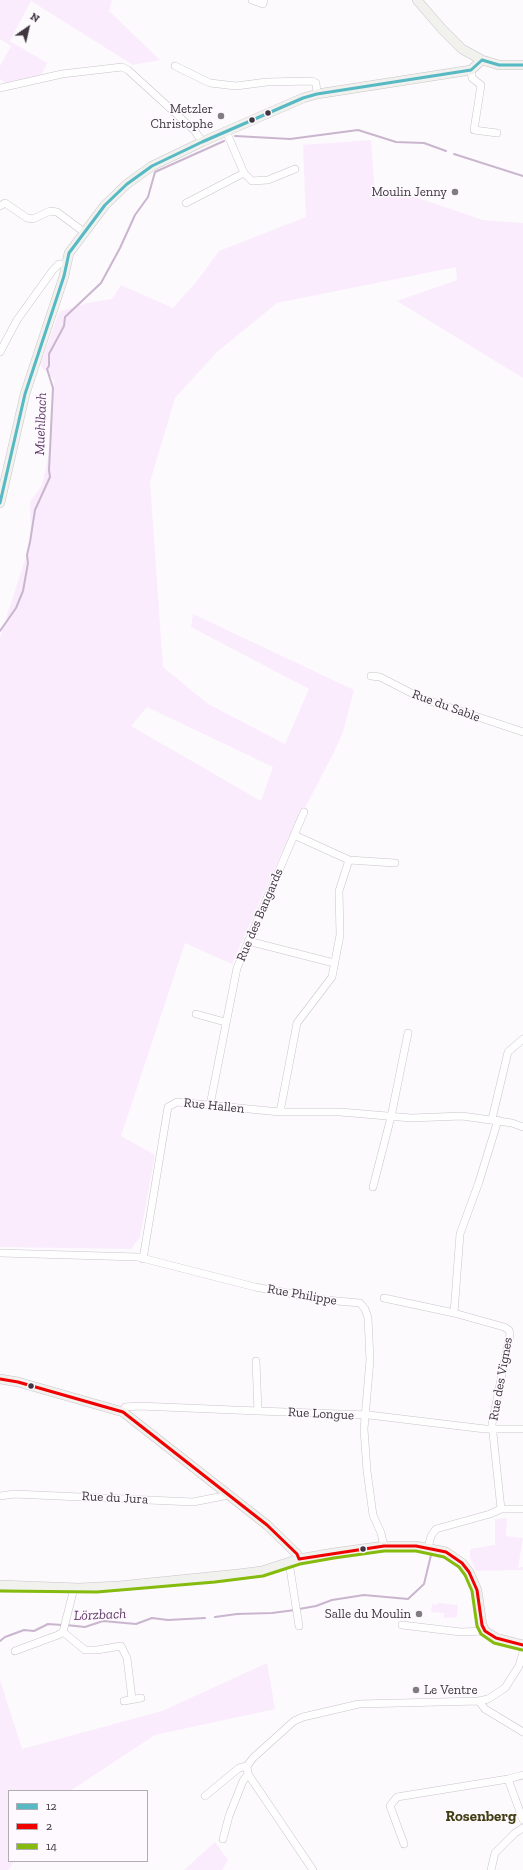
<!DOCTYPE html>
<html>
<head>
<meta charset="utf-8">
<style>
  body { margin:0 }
  #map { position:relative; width:523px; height:1870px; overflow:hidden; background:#fcfafd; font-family:"Zilla Slab",serif }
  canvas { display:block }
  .legend { position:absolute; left:8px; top:1790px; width:140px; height:72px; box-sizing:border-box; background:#fdf9fe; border:1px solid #b1abb2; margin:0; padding:5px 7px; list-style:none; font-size:12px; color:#3f3640 }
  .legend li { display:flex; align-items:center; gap:8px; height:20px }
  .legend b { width:20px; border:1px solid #b1abb2 }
  .north { position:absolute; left:8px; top:8px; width:40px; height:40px; -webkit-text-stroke:3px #fdf9fe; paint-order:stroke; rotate:34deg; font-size:11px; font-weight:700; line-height:16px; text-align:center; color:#3f3640 }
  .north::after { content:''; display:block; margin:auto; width:14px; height:18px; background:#3f3640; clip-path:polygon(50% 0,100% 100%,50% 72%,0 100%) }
</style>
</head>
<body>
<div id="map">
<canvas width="523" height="1870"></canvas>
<ul class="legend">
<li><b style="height:5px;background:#57b9c3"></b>12</li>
<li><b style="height:5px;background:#f00000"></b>2</li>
<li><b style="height:5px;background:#85bb0d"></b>14</li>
</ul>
<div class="north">N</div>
</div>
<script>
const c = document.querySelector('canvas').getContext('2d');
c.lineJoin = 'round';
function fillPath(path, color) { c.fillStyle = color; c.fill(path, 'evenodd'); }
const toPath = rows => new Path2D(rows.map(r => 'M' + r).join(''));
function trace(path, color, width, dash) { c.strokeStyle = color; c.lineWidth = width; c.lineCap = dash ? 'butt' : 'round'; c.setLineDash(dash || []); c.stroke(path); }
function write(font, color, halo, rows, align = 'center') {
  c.font = font + ' "Zilla Slab",serif'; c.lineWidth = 3; c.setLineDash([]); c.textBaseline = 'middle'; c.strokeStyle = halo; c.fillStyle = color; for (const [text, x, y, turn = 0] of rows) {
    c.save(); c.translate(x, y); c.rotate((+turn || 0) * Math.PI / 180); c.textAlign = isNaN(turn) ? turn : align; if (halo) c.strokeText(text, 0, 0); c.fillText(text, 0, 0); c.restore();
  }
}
fillPath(toPath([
  [0,0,112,0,109,11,160,60,133,65,31,1,10,41,47,63,41,76,9,85,0,79,0,66,11,46,0,39],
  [371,140,375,193,412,196,483,220,523,223,523,378,397,301,457,280,456,267,277,303,217,352,175,398,150,482,163,667,208,704,285,744,309,689,191,627,193,614,354,690,343,732,333,754,281,854,232,964,185,943,121,1136,155,1155,140,1237,131,1249,0,1247,0,637,31,541,30,502,42,485,50,449,54,380,40,365,59,312,87,303,112,299,121,285,173,308,197,281,219,251,306,217,303,145],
  [147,707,273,767,261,801,131,726],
  [507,1518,506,1536,523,1538,518,1568,523,1567,523,1570,476,1571,470,1557,470,1549,495,1545,495,1519],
  [438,1603,458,1605,457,1617,444,1618,444,1613,431,1612,432,1604,438,1605],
  [267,1663,275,1709,155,1735,70,1791,9,1791,9,1861,15,1861,8,1870,0,1870,0,1680,22,1749,162,1711],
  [215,1842,228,1860,222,1870,184,1870]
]), '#faecfd');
trace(toPath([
  [235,136,290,139,358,130,396,142,424,143,446,151],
  [454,154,523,176],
  [0,631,16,608,23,591,28,563,27,555,30,542,35,510,50,477,49,470,53,388,47,369,49,366,49,354,64,326,65,317,101,283,120,248,135,215,148,197,155,172,224,141],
  [299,1609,316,1606,332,1600,364,1595,408,1599,424,1584,431,1555],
  [215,1617,237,1614,272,1613,295,1610],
  [66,1625,85,1627,103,1621,136,1624,152,1618,168,1620,205,1618],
  [0,1641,5,1637,24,1630,34,1631,48,1624,62,1625]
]), '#cab5ce', 2);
const street = toPath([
  [252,0,263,4,264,0],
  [175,66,210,83,236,86,267,82,312,81,316,83,317,94],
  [471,70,472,78,481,85,474,130,497,133],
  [0,88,62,74,122,67,128,70,195,131,202,142],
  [226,131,244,173,252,181,268,180,295,169],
  [186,203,244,173],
  [0,206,5,203,27,218,33,219,50,211,57,212,84,232],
  [0,352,17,320,53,270,59,264,66,264],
  [371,676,380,677,421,698,523,732],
  [294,835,349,860,395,863],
  [248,941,334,963],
  [196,1014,225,1022],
  [210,1105,237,968,304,812],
  [280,1112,297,1023,332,977,340,935,339,891,349,860],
  [492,1119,508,1052,523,1039],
  [373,1187,391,1117,408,1033],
  [0,1253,138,1257,255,1287,326,1300,360,1303,365,1309,368,1318,370,1360,364,1429,367,1471,373,1515,381,1533,384,1546],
  [143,1259,168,1107,177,1102,280,1112,340,1112,411,1118,462,1116,512,1123,523,1127],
  [384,1298,454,1313,504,1327,509,1330,510,1334,492,1424,501,1509],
  [454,1313,460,1234,479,1182,498,1120],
  [256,1361,258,1411],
  [123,1412,125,1407,139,1406,258,1411,369,1415,485,1429,523,1429],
  [0,1496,14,1494,193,1502,229,1495],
  [428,1548,431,1536,436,1529,490,1514,501,1509,523,1509],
  [289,1562,299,1626],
  [402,1625,461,1632,485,1631],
  [63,1632,85,1650,97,1650,121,1646,127,1658,132,1699],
  [15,1651,58,1635,63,1632,74,1588],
  [124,1701,141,1698],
  [479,1701,485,1709,523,1732],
  [247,1766,248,1774,313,1870],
  [508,1779,523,1820],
  [205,1796,239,1768,247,1766,253,1758,294,1721,303,1717,359,1704,479,1701,488,1699,505,1688,519,1666,523,1652],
  [223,1839,229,1816,243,1781,248,1774],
  [404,1844,390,1806,397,1797,508,1779,523,1775],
  [491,1870,495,1853,515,1833,523,1828]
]);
const secondary = toPath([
  [417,0,442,29,462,49,482,60,499,65,523,65],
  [0,503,25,394,64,276,69,253,105,205,127,184,152,166,202,142,303,98,317,94,471,70,482,60],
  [0,1379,18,1382,123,1412,267,1525,297,1554,299,1559],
  [0,1585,79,1588,119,1586,238,1574,262,1571,299,1559,333,1553,384,1546,416,1546,446,1552,462,1563,469,1572,477,1590,482,1625,485,1631,496,1638,523,1645]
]);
trace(street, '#c9c5cb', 8);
trace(secondary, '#c9c5cb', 10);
trace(street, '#fffeff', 7);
trace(secondary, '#f1f1ed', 9);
trace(toPath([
  [482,60,499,65,523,65],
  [0,503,25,394,64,276,69,253,105,205,127,184,152,166,202,142,303,98,317,94,471,70,482,60]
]), '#57b9c3', 3);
trace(toPath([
  [0,1379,18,1382,123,1412,267,1525,297,1554,299,1559],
  [299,1559,384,1546,416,1546,446,1552,462,1563,469,1572,477,1590,482,1625,485,1631,496,1638,523,1645]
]), '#f00000', 3);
trace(toPath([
  [0,1591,97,1592,215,1582,263,1576,300,1564,334,1558,384,1551,416,1551,444,1557,459,1567,465,1575,472,1591,477,1626,481,1634,494,1643,522,1650]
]), '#85bb0d', 3);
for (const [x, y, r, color] of [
  [268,113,3.5,"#3f3640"],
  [221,116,4,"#817b82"],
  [252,120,3.5,"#3f3640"],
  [455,192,4,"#817b82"],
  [31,1386,3.5,"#3f3640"],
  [363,1549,3.5,"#3f3640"],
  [419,1614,4,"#817b82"],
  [416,1690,4,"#817b82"]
]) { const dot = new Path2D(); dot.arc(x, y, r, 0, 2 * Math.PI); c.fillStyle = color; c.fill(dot); trace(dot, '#fdf9fe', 1.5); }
write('13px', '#3f3640', '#fdf9fe', [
  ["Metzler",213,109],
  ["Christophe",213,124],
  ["Moulin Jenny",447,192],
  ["Salle du Moulin",411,1614],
  ["Le Ventre",424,1690,"left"]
], 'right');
write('13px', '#3f3640', '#fdf9fe', [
  ["Rue du Sable",446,706,20],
  ["Rue des Bangards",260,915,-67],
  ["Rue Hallen",214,1106,6],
  ["Rue Philippe",302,1295,10],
  ["Rue des Vignes",501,1379,-80],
  ["Rue Longue",321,1414,3],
  ["Rue du Jura",115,1498,3]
]);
write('italic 14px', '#5f3866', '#fdf9fe', [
  ["Muehlbach",41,424,-88],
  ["Lörzbach",100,1615,-2]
]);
write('bold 15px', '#413e14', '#fdf9fe', [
  ["Rosenberg",481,1817]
]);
</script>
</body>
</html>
